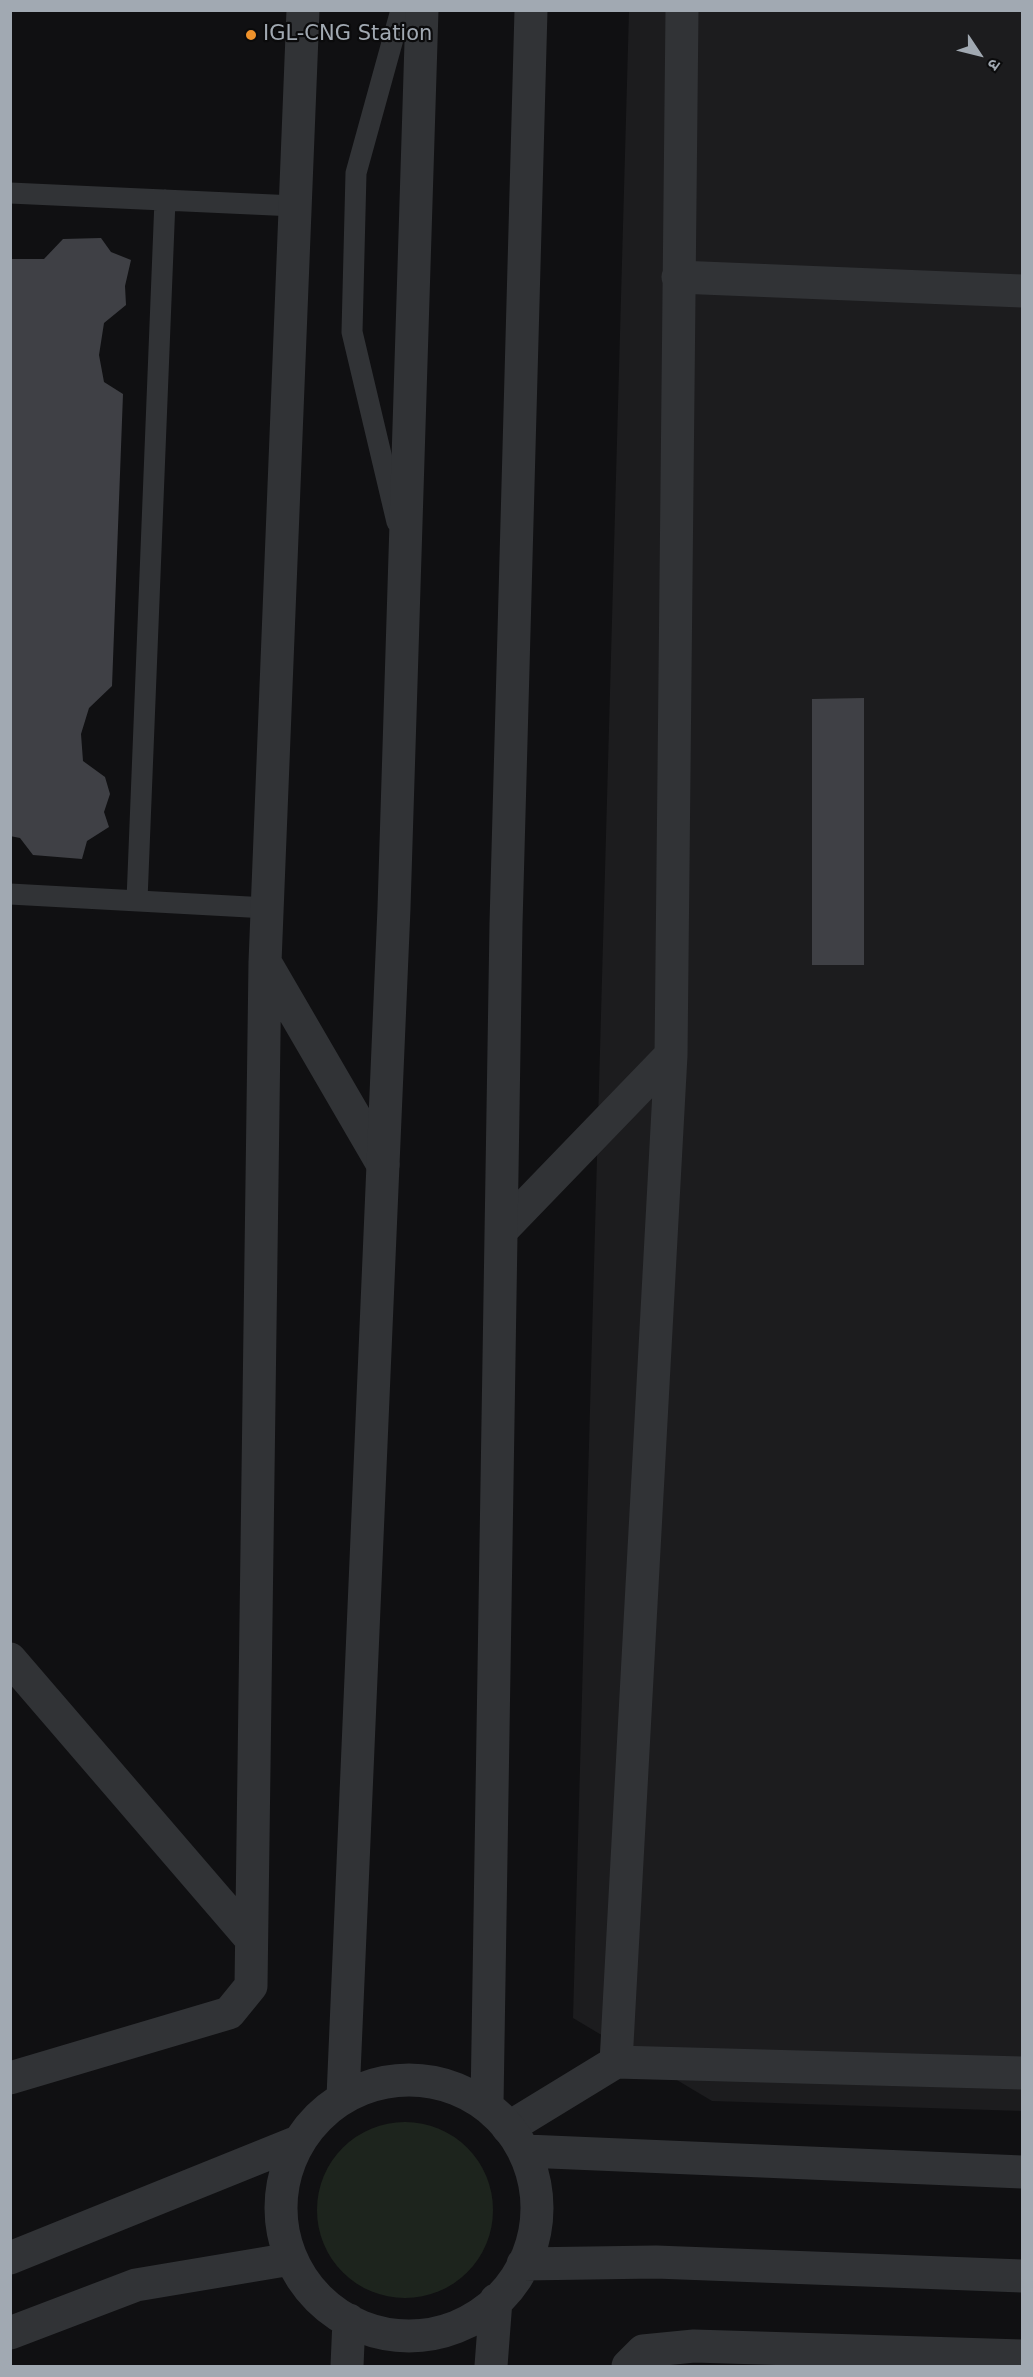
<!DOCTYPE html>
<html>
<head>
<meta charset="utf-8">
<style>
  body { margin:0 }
  #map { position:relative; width:1033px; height:2377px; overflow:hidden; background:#101012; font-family:"DejaVu Sans","Noto Sans Devanagari",sans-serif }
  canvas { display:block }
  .frame { position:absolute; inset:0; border:12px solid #a1a9b2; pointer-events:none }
  .north { position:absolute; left:949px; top:24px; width:60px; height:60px; -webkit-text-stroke:4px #0b0b0c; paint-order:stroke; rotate:125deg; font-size:16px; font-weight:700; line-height:24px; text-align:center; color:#a1a9b2 }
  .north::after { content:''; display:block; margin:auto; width:21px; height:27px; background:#a1a9b2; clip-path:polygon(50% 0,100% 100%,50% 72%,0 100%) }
</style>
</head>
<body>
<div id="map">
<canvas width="1033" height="2377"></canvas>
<div class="frame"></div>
<div class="north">उ</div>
</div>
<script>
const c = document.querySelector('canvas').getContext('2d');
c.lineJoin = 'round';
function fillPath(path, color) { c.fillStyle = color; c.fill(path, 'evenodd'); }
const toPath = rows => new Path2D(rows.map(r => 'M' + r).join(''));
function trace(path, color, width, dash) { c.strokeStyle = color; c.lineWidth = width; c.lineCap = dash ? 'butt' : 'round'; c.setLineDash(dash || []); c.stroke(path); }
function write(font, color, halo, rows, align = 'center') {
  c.font = font + ' "DejaVu Sans",sans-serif'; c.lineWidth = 4.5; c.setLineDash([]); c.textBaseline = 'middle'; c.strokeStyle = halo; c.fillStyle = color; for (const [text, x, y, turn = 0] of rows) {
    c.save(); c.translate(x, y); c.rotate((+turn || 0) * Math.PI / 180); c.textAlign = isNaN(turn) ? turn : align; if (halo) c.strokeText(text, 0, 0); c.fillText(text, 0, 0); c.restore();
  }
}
fillPath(toPath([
  [629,11,1022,11,1022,2111,712,2101,573,2018]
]), '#1c1c1e');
fillPath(toPath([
  '317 2210a88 88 0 1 1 176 0a88 88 0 1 1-176 0Z'
]), '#1d241d');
fillPath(toPath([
  [101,238,111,252,131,260,125,286,126,305,104,323,99,355,104,382,123,394,112,686,89,708,81,734,83,761,105,777,110,794,104,812,109,827,87,841,82,859,33,855,20,838,10,836,10,259,44,259,63,239],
  [864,698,864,965,812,965,812,699]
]), '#3f4045');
trace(toPath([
  [10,193,295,206],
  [397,522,352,332,356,173,401,10],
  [10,894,267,908],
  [137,900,165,200]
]), '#313336', 21);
trace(toPath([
  [678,277,1022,291],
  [265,962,383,1165],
  [502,1230,671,1055],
  [10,1659,251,1939],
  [616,2062,671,1055,682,10],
  [10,2078,229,2013,251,1986,265,962,303,10],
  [508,2128,616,2062,1022,2073],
  [628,2366,643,2351,694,2346,1022,2356]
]), '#313336', 33);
trace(toPath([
  '281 2208a128 128 0 1 1 256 0a128 128 0 1 1-256 0Z',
  [343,2097,394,908,422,10],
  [487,2104,506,924,531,10],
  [526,2151,1022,2172],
  [10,2258,300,2141],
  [523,2264,656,2262,1022,2276],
  [10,2333,136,2285,291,2259],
  [347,2366,349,2320],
  [491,2366,496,2300]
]), '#313336', 33);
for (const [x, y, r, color] of [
  [251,35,6,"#ef922b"]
]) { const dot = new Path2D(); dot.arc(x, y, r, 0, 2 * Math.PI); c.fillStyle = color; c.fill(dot); trace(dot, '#0b0b0c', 2); }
write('21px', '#a1a9b2', '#0b0b0c', [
  ["IGL-CNG Station",263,35]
], 'left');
</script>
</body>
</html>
